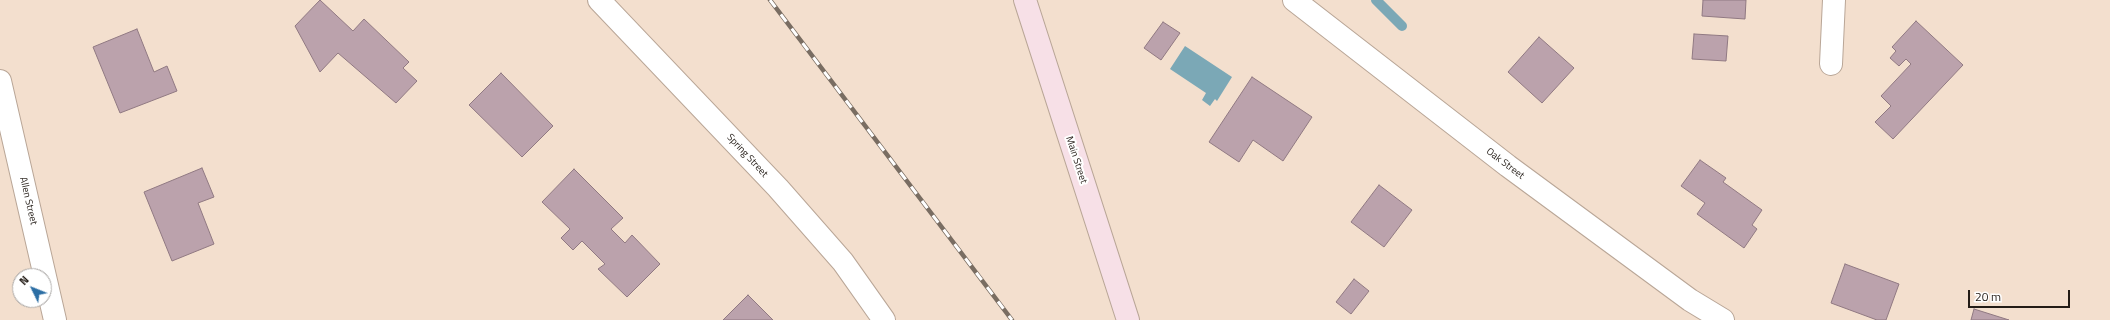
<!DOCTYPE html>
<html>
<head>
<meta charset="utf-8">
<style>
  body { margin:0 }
  #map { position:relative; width:2110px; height:320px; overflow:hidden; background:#f3dfce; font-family:"Titillium Web",sans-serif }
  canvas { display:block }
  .north { position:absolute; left:12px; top:268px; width:40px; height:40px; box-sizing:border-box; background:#fff; border:1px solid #a7a4a2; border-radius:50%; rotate:313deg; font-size:11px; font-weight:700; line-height:16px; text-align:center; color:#231c16 }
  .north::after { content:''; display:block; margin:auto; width:14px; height:18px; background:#2c6ea4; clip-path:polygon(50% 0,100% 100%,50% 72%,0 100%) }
  .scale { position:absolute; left:1968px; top:290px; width:102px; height:18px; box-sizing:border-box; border:2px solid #231c16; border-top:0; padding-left:5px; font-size:12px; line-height:14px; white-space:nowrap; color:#231c16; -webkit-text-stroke:3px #fff; paint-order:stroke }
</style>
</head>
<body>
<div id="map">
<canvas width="2110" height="320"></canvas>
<div class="north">N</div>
<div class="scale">20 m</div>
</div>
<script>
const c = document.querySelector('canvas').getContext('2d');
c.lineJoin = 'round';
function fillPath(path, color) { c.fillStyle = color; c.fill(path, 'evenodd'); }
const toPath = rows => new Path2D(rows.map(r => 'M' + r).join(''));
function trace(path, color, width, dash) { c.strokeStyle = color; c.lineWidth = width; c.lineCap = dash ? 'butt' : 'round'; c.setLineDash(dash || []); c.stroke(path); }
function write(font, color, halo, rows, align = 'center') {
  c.font = font + ' "Titillium Web",sans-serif'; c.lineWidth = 4; c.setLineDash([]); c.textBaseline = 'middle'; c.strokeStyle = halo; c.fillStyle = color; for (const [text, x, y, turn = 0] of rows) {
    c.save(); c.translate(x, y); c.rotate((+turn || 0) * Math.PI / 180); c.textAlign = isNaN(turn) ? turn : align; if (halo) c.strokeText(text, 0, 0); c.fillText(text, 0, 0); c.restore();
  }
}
fillPath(toPath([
  [1185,46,1232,77,1217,101,1215,99,1210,106,1202,100,1206,93,1170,69]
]), '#7ba8b6');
trace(toPath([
  [1376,0,1402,26]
]), '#7ba8b6', 10);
const building = toPath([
  [320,0,353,31,364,19,409,62,403,68,417,81,396,103,338,53,320,72,295,26,320,0],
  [1703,0,1746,0,1745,19,1702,16,1703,0],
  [1916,21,1963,65,1893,139,1875,122,1891,106,1881,96,1911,64,1906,59,1899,66,1890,58,1896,51,1892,47,1916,21],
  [1163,22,1180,33,1161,60,1144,48,1163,22],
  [137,29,154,72,167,66,177,91,120,113,93,47,137,29],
  [1694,34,1728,36,1726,61,1692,59,1694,34],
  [1539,37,1574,68,1542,103,1508,72,1539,37],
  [501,73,553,126,522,157,469,105,501,73],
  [1252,77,1312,117,1283,161,1253,140,1239,162,1209,142,1252,77],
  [1700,160,1726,178,1723,182,1762,210,1752,225,1757,229,1744,248,1697,214,1705,203,1681,186,1700,160],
  [202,168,214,197,198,203,214,244,172,261,144,192,202,168],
  [574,169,623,218,611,229,625,243,632,235,660,264,627,297,598,269,605,264,582,241,573,250,561,238,570,229,542,202,574,169],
  [1379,185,1412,210,1384,247,1351,222,1379,185],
  [1845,264,1899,284,1886,320,1877,320,1831,303,1845,264],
  [1354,279,1369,291,1351,314,1336,302,1354,279],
  [748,295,773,320,723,320,748,295],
  [1974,309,2009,320,1971,320,1974,309]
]);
fillPath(building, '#bba2ac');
trace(building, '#907982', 1);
const minor = toPath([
  [599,0,778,188,843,262,884,320],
  [1294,0,1508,166,1690,300,1723,320],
  [1831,64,1834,0],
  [0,81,55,320]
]);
const secondary = toPath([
  [1025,0,1128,320]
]);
trace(minor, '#b9a697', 24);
trace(secondary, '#b9a697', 24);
trace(minor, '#fff', 22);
trace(secondary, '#f7e0e7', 22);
const rail = toPath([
  [770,0,1012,320]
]);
trace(rail, '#796d62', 4.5);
trace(rail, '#fff', 3, [9]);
write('10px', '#231c16', '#fff', [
  ["Spring Street",747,156,47],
  ["Main Street",1076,160,72],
  ["Oak Street",1505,164,37],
  ["Allen Street",28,201,77]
]);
</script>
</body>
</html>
